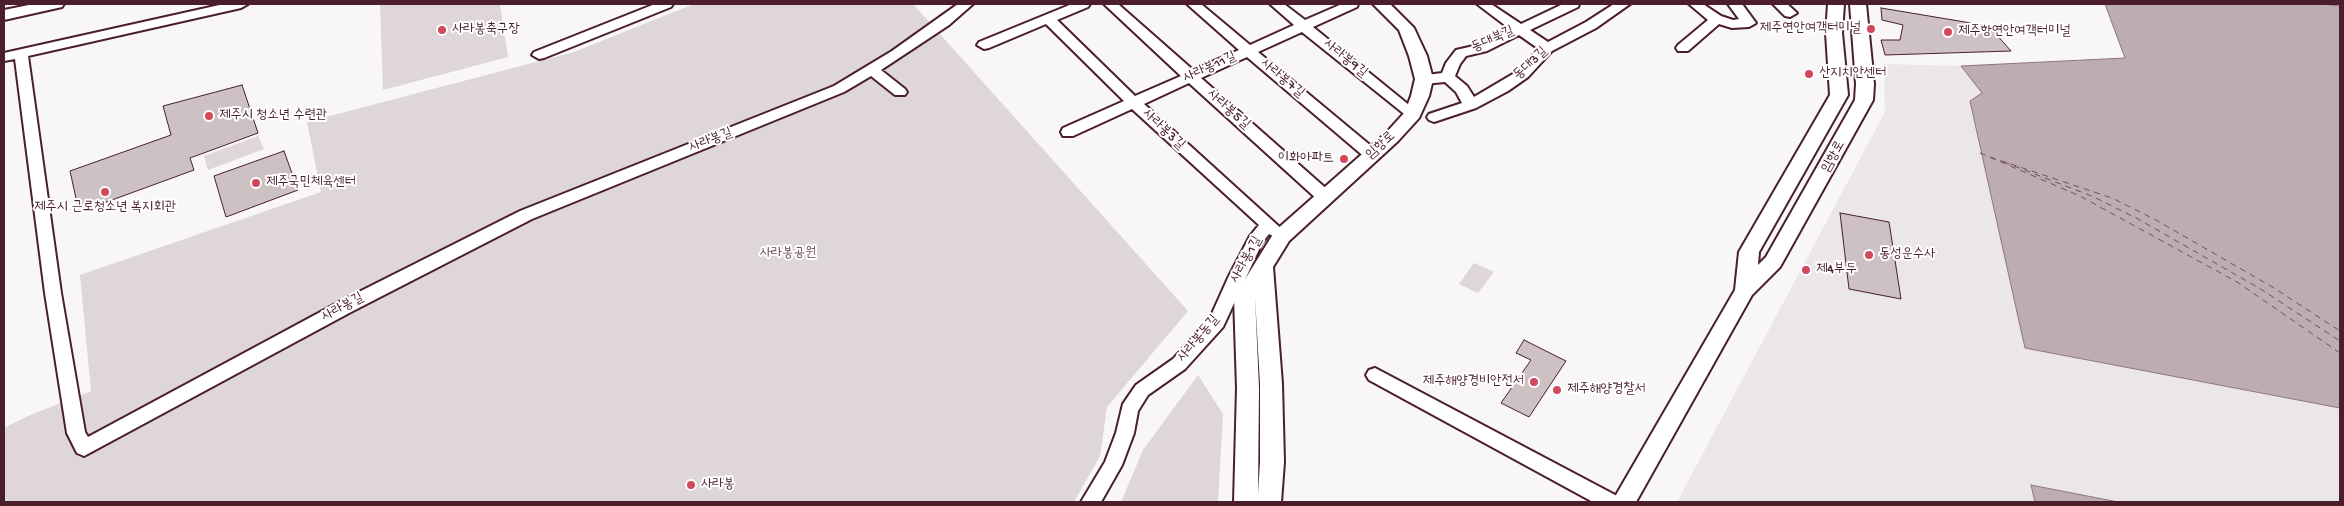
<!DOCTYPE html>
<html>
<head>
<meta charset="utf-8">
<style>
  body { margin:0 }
  #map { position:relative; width:2344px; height:506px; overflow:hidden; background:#f8f6f7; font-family:"Gochi Hand",sans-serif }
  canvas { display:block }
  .frame { position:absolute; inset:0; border:5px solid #4a1f2b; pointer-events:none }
</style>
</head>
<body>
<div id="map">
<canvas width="2344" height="506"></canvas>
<div class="frame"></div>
</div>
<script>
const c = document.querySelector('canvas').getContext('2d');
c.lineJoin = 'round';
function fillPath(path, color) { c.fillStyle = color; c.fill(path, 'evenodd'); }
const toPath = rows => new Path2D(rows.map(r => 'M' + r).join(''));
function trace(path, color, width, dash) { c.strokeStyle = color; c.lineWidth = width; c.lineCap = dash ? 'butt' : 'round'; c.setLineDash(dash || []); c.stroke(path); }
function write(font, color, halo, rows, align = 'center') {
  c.font = font + ' "Gochi Hand","Poor Story",sans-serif'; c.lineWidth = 4; c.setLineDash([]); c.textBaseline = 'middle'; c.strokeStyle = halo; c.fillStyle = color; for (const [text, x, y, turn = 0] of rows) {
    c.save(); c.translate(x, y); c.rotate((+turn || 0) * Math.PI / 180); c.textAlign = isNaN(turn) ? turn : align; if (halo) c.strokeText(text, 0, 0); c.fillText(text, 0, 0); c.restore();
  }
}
fillPath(toPath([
  [1884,64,1961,66,1983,94,1970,101,2026,348,2340,408,2340,502,2118,502,2031,485,2035,502,1677,502,1885,112]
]), '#ebe6e8');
fillPath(toPath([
  [380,4,500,4,508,57,383,90],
  [694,4,913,4,1188,311,1107,407,1100,456,1074,502,4,502,4,428,28,416,91,391,80,275,321,192,307,122,574,52],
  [258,136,264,149,208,170,204,156],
  [1474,263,1494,272,1478,293,1459,284],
  [1198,375,1223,414,1218,502,1121,502,1143,450]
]), '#ded6d9');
const water = toPath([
  [2105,4,2321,4,2340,6,2340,408,2025,348,1970,101,1982,93,1961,66,2125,58,2105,4],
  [2031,485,2118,502,2035,502,2031,485]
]);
fillPath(water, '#bdadb0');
trace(water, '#8f747b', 1);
trace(toPath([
  [1980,153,2080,196,2237,282,2340,353],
  [1990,157,2112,198,2156,220,2274,288,2340,331],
  [2004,162,2094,197,2138,219,2259,288,2340,341]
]), '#72515a', 1, [6, 5]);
const building = toPath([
  [1881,8,1989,26,2011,51,1885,55,1881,40,1900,40,1903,25,1882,20,1881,8],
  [242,85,258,133,190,158,194,170,79,212,70,171,171,135,163,106,242,85],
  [284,151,298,190,226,217,214,176,284,151],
  [1840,213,1889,222,1901,299,1849,289,1840,213],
  [1524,340,1566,361,1529,417,1501,403,1531,360,1516,353,1524,340]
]);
fillPath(building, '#cdc1c4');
trace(building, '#4a1f2b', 1);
const minor = toPath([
  [224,4,248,4,241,8,28,56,61,293,85,432,88,437,339,302,520,211,834,86,892,51,958,4,973,4,949,25,881,70,905,89,907,92,905,95,895,95,871,76,844,92,532,219,351,312,84,456,77,453,67,433,45,293,15,59,4,61,4,53,224,4],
  [655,4,673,4,671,7,544,58,539,59,532,55,534,52,655,4],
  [1072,4,1090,4,1088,7,1057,20,1135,96,1181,76,1104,4,1118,4,1193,70,1239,50,1187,4,1201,4,1250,45,1294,25,1270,4,1284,4,1305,20,1342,4,1358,4,1357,7,1313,27,1420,114,1418,117,1413,119,1408,117,1302,32,1258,52,1377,151,1380,155,1377,159,1367,159,1247,57,1201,78,1330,192,1332,196,1330,200,1324,201,1318,200,1189,83,1144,104,1285,232,1283,236,1277,238,1269,234,1262,243,1223,327,1185,369,1148,395,1138,411,1134,433,1122,465,1101,502,1081,502,1105,462,1116,433,1123,404,1136,385,1173,359,1210,318,1228,278,1250,236,1259,225,1132,109,1073,136,1063,136,1061,132,1063,128,1124,101,1046,24,989,48,984,49,977,45,979,42,1072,4],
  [1477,4,1491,4,1521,24,1563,4,1579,4,1578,7,1530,30,1548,42,1586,22,1614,4,1630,4,1596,28,1552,51,1528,77,1508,91,1476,108,1434,122,1429,120,1427,117,1429,114,1462,103,1456,92,1445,82,1424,84,1419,82,1417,79,1419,76,1442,73,1446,63,1456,50,1478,45,1510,29,1477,4],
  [1519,35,1539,49,1518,71,1474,97,1467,86,1455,76,1460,64,1466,56,1487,51,1519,35],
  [1689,4,1703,4,1721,16,1733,20,1739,19,1728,4,1742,4,1756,23,1749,27,1732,28,1719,24,1688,51,1678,51,1676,48,1678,45,1708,20,1689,4],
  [1773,4,1787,4,1797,13,1790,17,1785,16,1773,4],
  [1375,368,1617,496,1619,502,1593,502,1369,380,1366,375,1369,370,1375,368]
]);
const major = toPath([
  [34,4,64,4,62,7,4,20,4,10,34,4],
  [1373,4,1390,4,1414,28,1427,56,1433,79,1429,96,1419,118,1398,141,1289,241,1273,267,1282,384,1284,462,1281,502,1234,502,1237,388,1234,297,1275,231,1386,133,1405,112,1411,96,1415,79,1409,56,1399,30,1373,4],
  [1255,297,1260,384,1260,462,1258,494,1259,388,1255,297],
  [1828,4,1844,4,1842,33,1848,95,1759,252,1758,265,1766,257,1855,100,1856,84,1850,4,1866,4,1874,84,1873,100,1780,267,1752,295,1636,502,1612,502,1735,290,1739,252,1830,95,1826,33,1828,4]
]);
trace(minor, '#4a1f2b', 4);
trace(major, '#4a1f2b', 4);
fillPath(minor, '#fff');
fillPath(major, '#fff');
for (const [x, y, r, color] of [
  [1871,29,5,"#d1495b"],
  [442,30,5,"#d1495b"],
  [1948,32,5,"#d1495b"],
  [1809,74,5,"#d1495b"],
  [209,116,5,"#d1495b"],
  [1344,159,5,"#d1495b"],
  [256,183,5,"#d1495b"],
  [105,192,5,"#d1495b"],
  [1869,255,5,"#d1495b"],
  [1806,270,5,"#d1495b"],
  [1534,382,5,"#d1495b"],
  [1557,390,5,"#d1495b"],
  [691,485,5,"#d1495b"]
]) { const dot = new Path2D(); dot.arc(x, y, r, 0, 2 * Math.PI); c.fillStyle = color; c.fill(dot); trace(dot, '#fff', 2); }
write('14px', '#4a1f2b', '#fff', [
  ["제주연안여객터미널",1861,29,"right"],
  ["사라봉축구장",452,30],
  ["제주항연안여객터미널",1958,32],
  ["산지치안센터",1819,74],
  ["제주시 청소년 수련관",219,116],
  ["이화아파트",1334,159,"right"],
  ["제주국민체육센터",266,183],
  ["제주시 근로청소년 복지회관",105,208,"center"],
  ["동성운수사",1879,255],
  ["제4부두",1816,270],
  ["제주해양경비안전서",1524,382,"right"],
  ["제주해양경찰서",1567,390],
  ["사라봉",701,485]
], 'left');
write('14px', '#4a1f2b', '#fff', [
  ["동대북길",1493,40,-24],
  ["사라봉9길",1345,59,39],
  ["동대3길",1531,64,-43],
  ["사라봉11길",1210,68,-24],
  ["사라봉7길",1282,79,40],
  ["사라봉5길",1228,110,42],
  ["사라봉3길",1163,130,43],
  ["사라봉길",711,141,-21],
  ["임항로",1381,146,-42],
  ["임항로",1834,157,-61],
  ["사라봉1길",1247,260,-61],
  ["사라봉길",343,308,-28],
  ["사라봉동길",1199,339,-50]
]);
write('14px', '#6f4d56', '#fff', [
  ["사라봉공원",788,254]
]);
</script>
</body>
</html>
